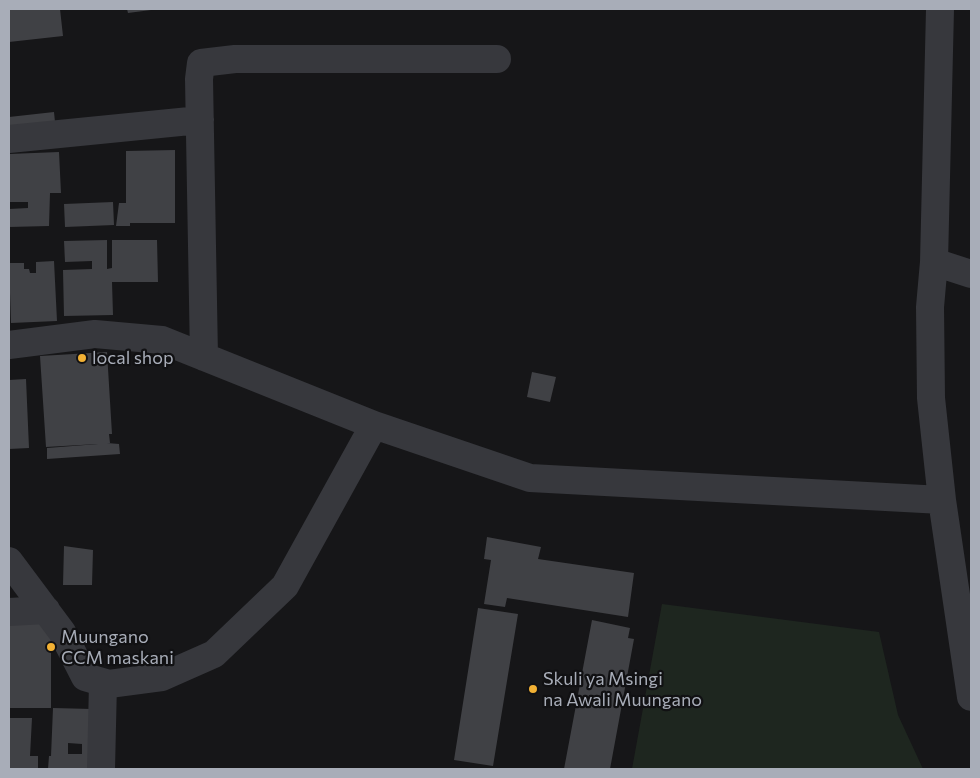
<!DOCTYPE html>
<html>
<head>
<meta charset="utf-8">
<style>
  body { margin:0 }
  #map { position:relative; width:980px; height:778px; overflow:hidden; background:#161618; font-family:Commissioner,sans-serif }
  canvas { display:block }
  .frame { position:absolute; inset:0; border:10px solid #a8adb8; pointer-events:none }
</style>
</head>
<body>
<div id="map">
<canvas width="980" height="778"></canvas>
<div class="frame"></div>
</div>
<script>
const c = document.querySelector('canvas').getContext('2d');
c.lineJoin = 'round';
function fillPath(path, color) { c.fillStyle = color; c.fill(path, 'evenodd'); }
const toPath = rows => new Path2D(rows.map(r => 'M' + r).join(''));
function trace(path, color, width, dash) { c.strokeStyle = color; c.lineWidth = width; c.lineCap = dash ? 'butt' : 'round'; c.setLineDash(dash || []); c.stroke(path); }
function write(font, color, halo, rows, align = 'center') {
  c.font = font + ' Commissioner,sans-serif'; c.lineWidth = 4.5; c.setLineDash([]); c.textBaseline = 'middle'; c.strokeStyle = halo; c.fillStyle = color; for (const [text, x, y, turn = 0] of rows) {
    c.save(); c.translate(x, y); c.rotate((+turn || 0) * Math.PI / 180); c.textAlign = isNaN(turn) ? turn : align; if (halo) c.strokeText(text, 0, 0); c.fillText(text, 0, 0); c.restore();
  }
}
fillPath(toPath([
  [662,604,879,632,898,715,923,769,632,769]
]), '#1e261f');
fillPath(toPath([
  [9,9,60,9,63,36,9,42],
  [127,9,151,9,151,10,128,13],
  [54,112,56,132,9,132,9,117],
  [175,150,175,223,130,223,130,226,116,226,119,203,126,203,126,151],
  [59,152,61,193,50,193,49,226,9,227,9,209,28,208,28,202,9,202,9,154],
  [113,202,114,225,65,227,64,204],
  [107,240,107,269,112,268,112,240,157,240,158,282,112,282,113,315,64,316,63,270,92,269,92,261,65,262,64,241],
  [54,261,57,321,11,323,9,263,24,263,24,269,29,269,30,273,36,273,36,262],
  [107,352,112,434,109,434,110,443,107,443,119,444,120,454,47,459,47,448,98,444,46,447,40,356],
  [532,372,556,377,550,402,527,397],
  [26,379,29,448,9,449,9,380],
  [487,537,541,547,538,559,634,573,628,617,507,598,505,607,484,604,491,560,484,559],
  [64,546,93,550,92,585,63,585],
  [478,608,518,614,493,766,454,760],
  [592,620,630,628,628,638,634,639,610,769,564,769],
  [9,621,51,622,51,708,9,708],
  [53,708,92,709,97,769,48,769,49,756,51,756],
  [68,743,82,744,82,754,68,754],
  [9,718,32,718,30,756,38,756,38,769,9,769]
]), '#404145');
trace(toPath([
  [940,9,934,262,971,274],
  [9,139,200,120],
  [934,262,930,307,931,398,942,500,971,697],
  [9,345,95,334,162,340,374,425,530,478,942,500],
  [204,357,199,79,201,63,235,59,497,59],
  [9,561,62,632,85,677,109,684,162,677,214,654,285,586,374,425],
  [9,612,46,610],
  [101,769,103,683]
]), '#37383d', 28);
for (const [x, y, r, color] of [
  [82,358,5,"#f2b134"],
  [51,647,5,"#f2b134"],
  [533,689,5,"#f2b134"]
]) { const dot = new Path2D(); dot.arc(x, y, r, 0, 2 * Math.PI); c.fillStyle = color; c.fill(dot); trace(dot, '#111113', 2); }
write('18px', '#a8adb8', '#111113', [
  ["local shop",92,358],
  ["Muungano",61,637],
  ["CCM maskani",61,658],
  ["Skuli ya Msingi",543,679],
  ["na Awali Muungano",543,700]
], 'left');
</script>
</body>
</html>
